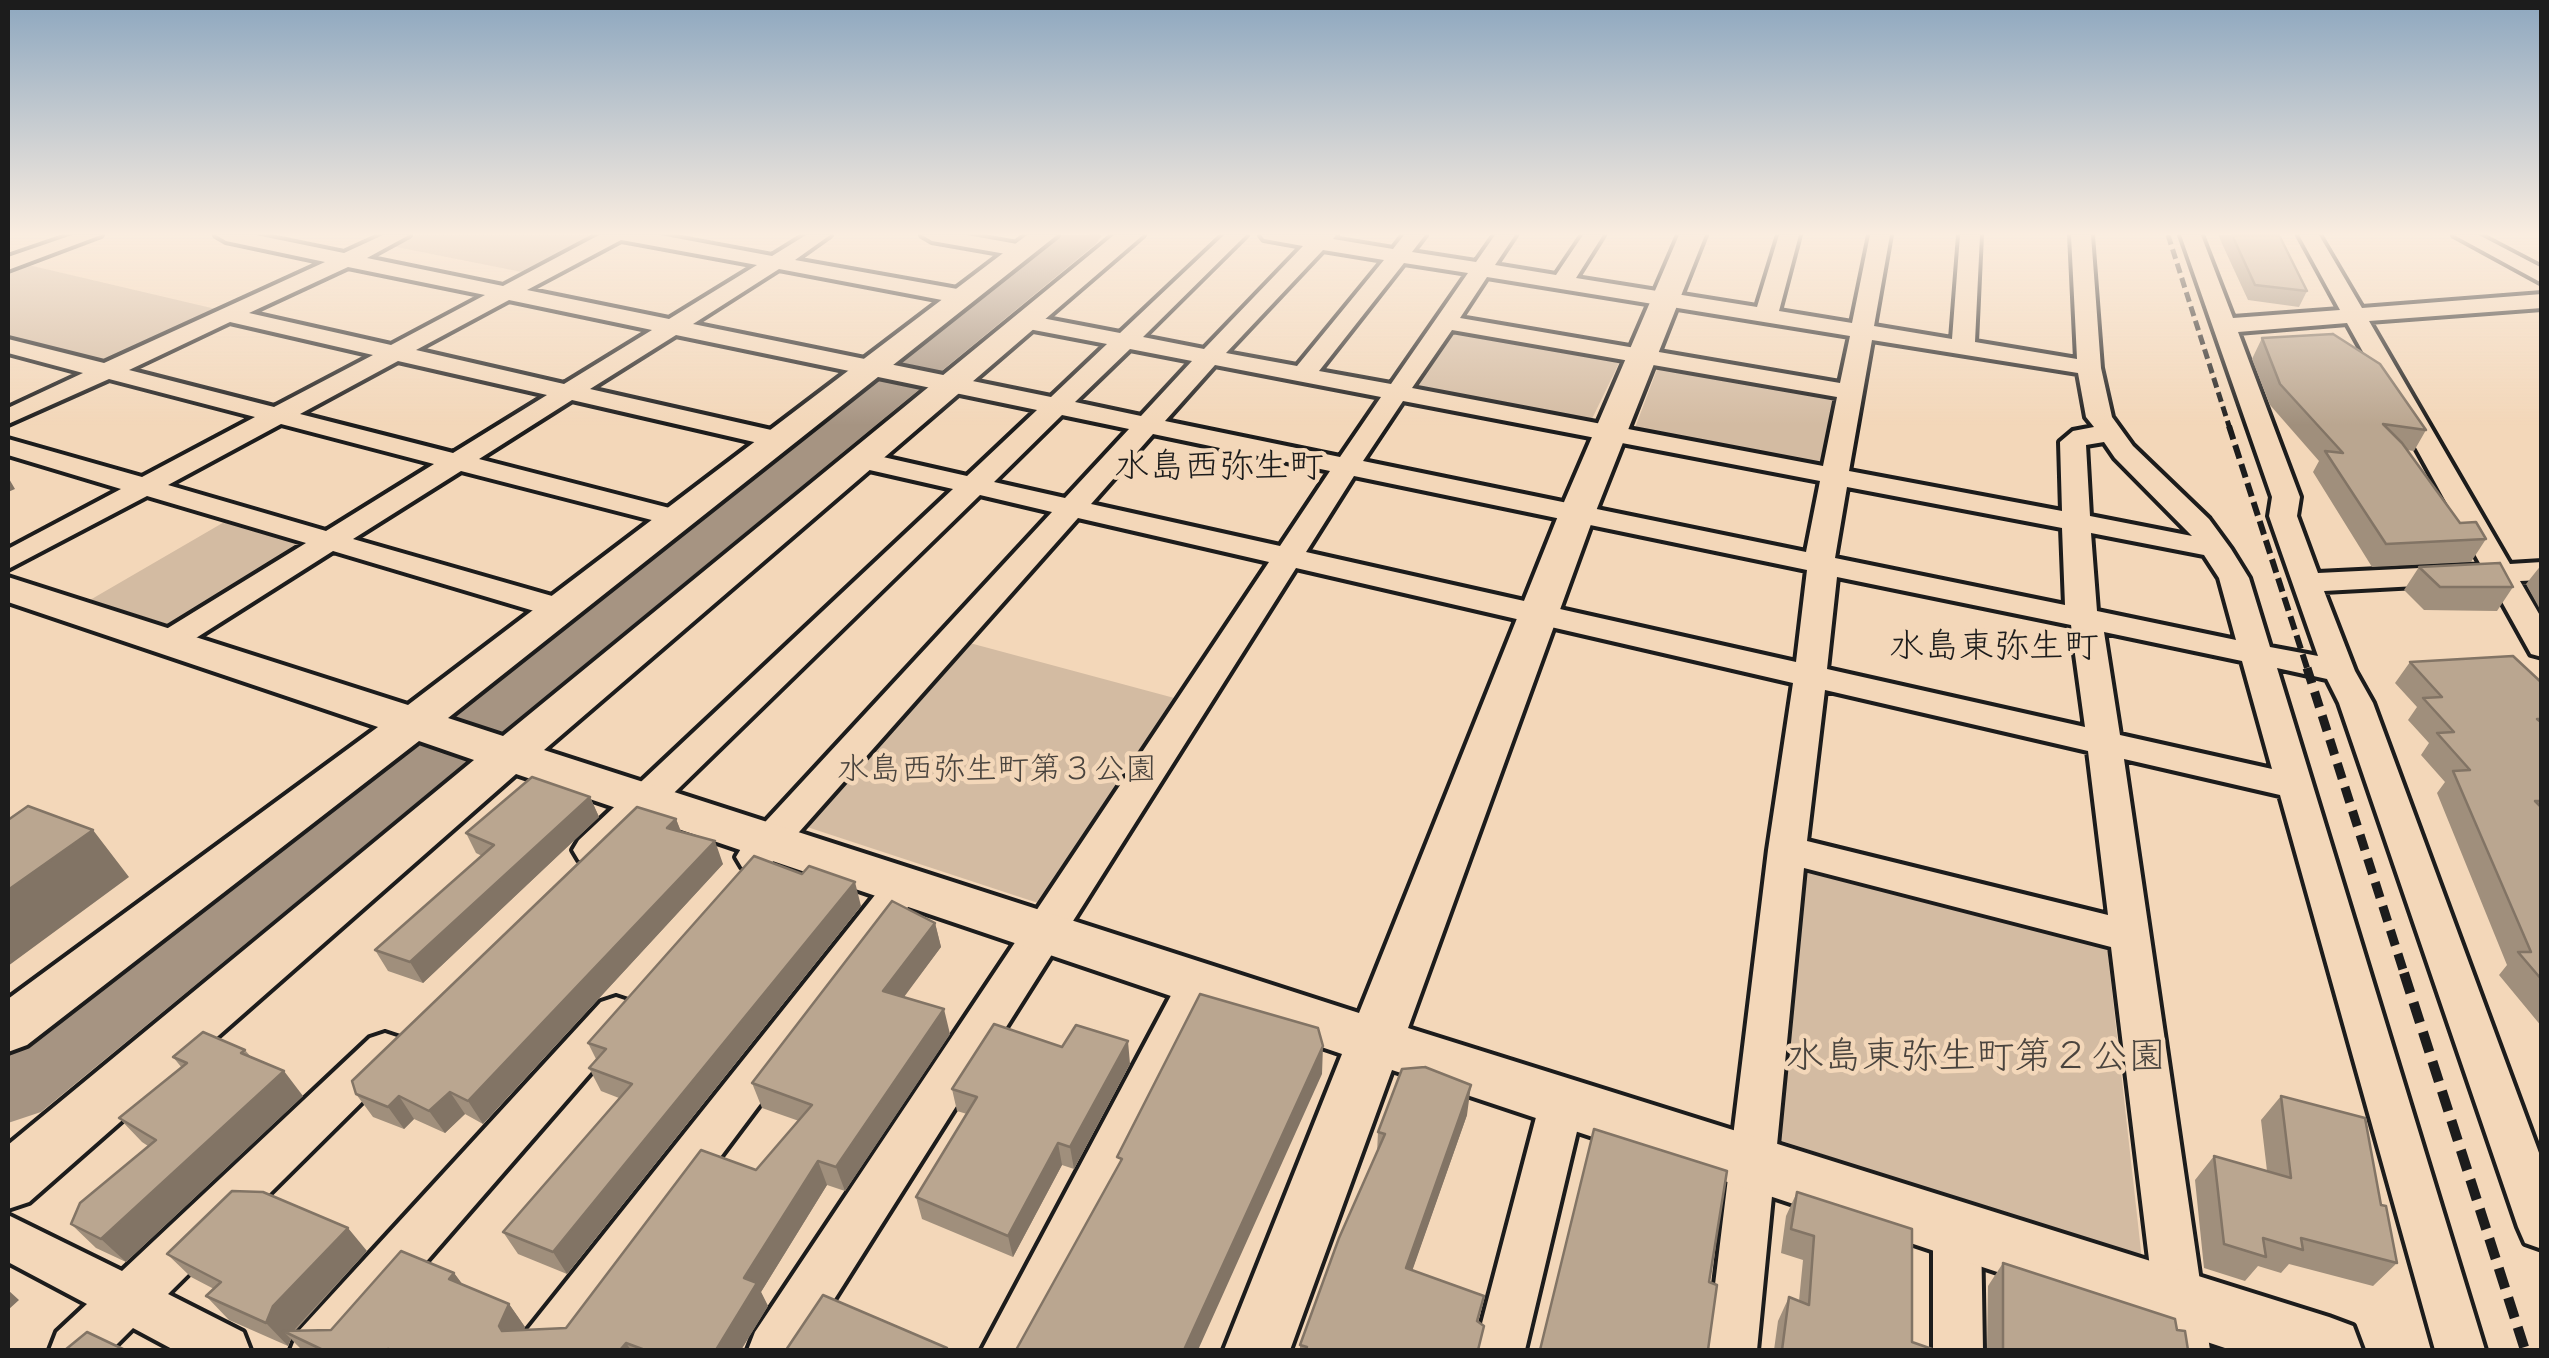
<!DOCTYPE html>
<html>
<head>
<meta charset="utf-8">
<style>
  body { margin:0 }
  #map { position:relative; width:2549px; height:1358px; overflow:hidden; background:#f3d7b9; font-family:Mali,sans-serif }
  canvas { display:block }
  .frame { position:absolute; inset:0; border:10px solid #1c1c1c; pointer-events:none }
</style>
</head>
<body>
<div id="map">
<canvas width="2549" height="1358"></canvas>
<div class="frame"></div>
</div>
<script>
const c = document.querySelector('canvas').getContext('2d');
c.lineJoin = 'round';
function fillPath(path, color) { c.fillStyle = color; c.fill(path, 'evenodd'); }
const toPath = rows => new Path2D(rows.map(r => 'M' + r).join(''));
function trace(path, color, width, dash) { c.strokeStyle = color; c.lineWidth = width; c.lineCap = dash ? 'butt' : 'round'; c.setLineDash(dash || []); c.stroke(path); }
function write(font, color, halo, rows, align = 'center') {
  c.font = font + ' Mali,"Klee One",sans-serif'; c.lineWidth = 9; c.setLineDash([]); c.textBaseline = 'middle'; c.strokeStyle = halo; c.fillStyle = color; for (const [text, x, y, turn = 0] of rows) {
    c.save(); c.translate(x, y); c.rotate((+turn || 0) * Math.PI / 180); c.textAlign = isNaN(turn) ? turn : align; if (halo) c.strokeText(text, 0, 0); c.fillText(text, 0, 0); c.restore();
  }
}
fillPath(toPath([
  [415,235,606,235,532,274,391,246],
  [20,263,220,310,102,363,8,339,8,268],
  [1454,327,1622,357,1589,425,1413,390],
  [1659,364,1839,396,1822,469,1633,433],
  [226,521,312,546,180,628,90,600],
  [966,642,1178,699,1038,903,798,824],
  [1804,861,2107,946,2142,1260,1776,1139]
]), '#d3bba2');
trace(toPath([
  [858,429,1095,235]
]), '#6f6459', 8);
trace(toPath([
  [558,671,861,426]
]), '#6f6459', 10);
trace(toPath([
  [174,976,561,668]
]), '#6f6459', 12);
trace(toPath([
  [8,1108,178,973]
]), '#6f6459', 16);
fillPath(toPath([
  [1052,235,1102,235,1096,244,41,1112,8,1123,8,1030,393,743,1052,235]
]), '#a69482');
const minor = toPath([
  [72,235,101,235,8,270,8,257,72,235],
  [216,235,256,235,344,253,383,235,409,235,367,258,503,286,599,235,660,235,772,256,806,235,830,235,795,260,963,290,974,297,963,304,779,269,693,324,1051,397,1107,344,1018,327,1015,322,1018,317,1026,315,1120,333,1224,235,1246,235,1143,337,1204,349,1303,246,1264,239,1261,235,1336,235,1333,239,1393,249,1404,235,1425,235,1412,252,1476,262,1495,235,1515,235,1495,265,1556,275,1583,235,1603,235,1576,278,1757,307,1779,235,1799,235,1779,311,1852,323,1870,235,1890,235,1874,326,1952,339,1960,235,1980,235,1975,342,2077,359,2071,235,2091,235,2101,368,2112,417,2133,446,2209,519,2231,549,2249,578,2270,647,2318,656,2269,516,2272,497,2181,235,2201,235,2233,318,2340,310,2299,235,2319,235,2362,308,2542,294,2542,308,2369,321,2510,564,2542,562,2542,580,2520,581,2542,619,2542,657,2531,654,2491,582,2324,591,2355,671,2373,703,2542,1161,2542,1249,2525,1243,2518,1227,2339,703,2327,679,2277,668,2485,1350,2435,1350,2280,795,2124,759,2210,1350,2160,1350,2111,947,1804,868,1757,1350,1707,1350,1768,850,1793,683,1296,568,802,1350,748,1350,755,1332,1269,562,1078,518,768,867,755,871,742,867,736,857,742,847,1052,512,980,495,605,860,592,864,579,860,573,850,579,840,953,489,852,466,848,460,852,454,861,452,967,476,1037,410,676,335,590,389,789,434,793,440,789,446,780,448,572,400,479,459,689,513,693,519,689,525,679,527,461,471,353,539,573,602,577,609,573,616,551,616,333,551,177,650,166,653,155,650,150,643,155,636,306,543,147,496,8,569,8,549,121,489,8,455,8,439,142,477,255,417,109,379,8,424,8,408,83,373,8,353,8,339,104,363,325,262,226,241,216,235],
  [621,240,627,241,757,265,669,319,527,290,621,240],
  [1323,250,1384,260,1297,366,1226,353,1323,250],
  [1404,263,1468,273,1391,384,1319,371,1404,263],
  [348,267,485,295,391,345,249,313,348,267],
  [1487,277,1850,336,1840,383,1460,318,1487,277],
  [509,300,652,330,564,384,416,350,509,300],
  [230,322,373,355,274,407,129,370,230,322],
  [2347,323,2481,565,2318,573,2297,516,2300,497,2238,332,2347,323],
  [1452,330,1837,397,1823,466,1412,388,1452,330],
  [1872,340,2078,373,2086,417,2094,427,2073,431,2060,442,2062,511,1849,471,1872,340],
  [1130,349,1192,361,1141,416,1075,402,1130,349],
  [398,361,547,395,453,453,300,414,398,361],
  [1215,365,1303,382,1381,397,1340,457,1165,421,1215,365],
  [1403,401,1820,481,1806,552,1363,461,1403,401],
  [1062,415,1129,429,1065,498,994,482,1062,415],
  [281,424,434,464,326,531,168,485,281,424],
  [1153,434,1330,471,1280,546,1091,504,1153,434],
  [2104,442,2115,458,2192,536,2090,516,2086,445,2104,442],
  [1354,476,1807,570,1796,662,1306,552,1354,476],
  [1847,487,2062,528,2065,605,1835,558,1847,487],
  [2091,533,2204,555,2219,578,2236,640,2097,611,2091,533],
  [1837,577,2071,625,2085,727,1827,669,1837,577],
  [2104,632,2242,661,2272,769,2120,735,2104,632],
  [1825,690,2088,751,2108,915,1807,841,1825,690],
  [922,235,967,235,1023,245,1033,251,1023,257,932,241,922,235],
  [2454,235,2479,235,2542,268,2542,283,2454,235],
  [904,871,917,875,923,885,917,895,575,1350,519,1350,526,1332,891,875,904,871],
  [1198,967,1212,971,1218,983,1034,1350,982,1350,1184,971,1198,967],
  [616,997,631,1002,637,1014,631,1026,349,1350,291,1350,298,1332,601,1002,616,997],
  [385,1033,400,1038,406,1051,400,1064,168,1294,243,1332,250,1350,174,1350,133,1328,111,1350,50,1350,57,1332,87,1304,8,1262,8,1215,122,1271,370,1038,385,1033],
  [1562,1083,1578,1088,1584,1102,1525,1350,1475,1350,1540,1102,1546,1088,1562,1083],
  [1957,1208,1974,1214,1981,1230,1983,1350,1933,1350,1933,1230,1940,1214,1957,1208]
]);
const tertiary = toPath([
  [1027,235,1057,235,448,718,503,736,1114,235,1143,235,544,750,1359,1013,1558,516,1679,235,1705,235,1594,516,1408,1028,2329,1317,2353,1326,2362,1350,2231,1350,1392,1070,1290,1350,1224,1350,1342,1054,516,774,29,1202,8,1209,8,1145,474,760,419,741,27,1045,8,1052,8,999,378,727,8,602,8,577,408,705,1027,235]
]);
trace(minor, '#1c1c1c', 8);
trace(tertiary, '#1c1c1c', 8);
fillPath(minor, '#f3d7b9');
fillPath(tertiary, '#f3d7b9');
trace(toPath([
  [2168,235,2230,429]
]), '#1c1c1c', 5, [10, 5]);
trace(toPath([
  [2229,426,2308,671]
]), '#1c1c1c', 6, [14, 6]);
trace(toPath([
  [2307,668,2405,976]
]), '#1c1c1c', 9, [16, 9]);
trace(toPath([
  [2404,973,2525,1350]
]), '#1c1c1c', 10, [21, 10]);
fillPath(toPath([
  [2218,235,2279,235,2307,291,2299,307,2248,300],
  [2262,338,2426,430,2414,451,2407,450,2460,523,2486,539,2471,562,2372,567,2313,472,2319,461,2270,405,2252,359],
  [2542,564,2542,613,2526,584],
  [2419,567,2513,587,2497,611,2424,610,2404,590],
  [2410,662,2542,683,2542,1027,2499,975,2507,965,2437,793,2445,782,2421,755,2429,743,2408,720,2417,707,2395,683],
  [590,797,599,817,423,983,388,971,375,950,482,856,476,853,466,833],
  [676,819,681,832,723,864,483,1124,465,1114,445,1133,414,1119,404,1129,373,1117,356,1094],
  [861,906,567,1274,518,1254,503,1232,619,1098,601,1091,589,1068,596,1059,588,1043],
  [935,923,941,947,903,997,950,1034,845,1191,827,1185,761,1292,768,1306,741,1350,302,1350,291,1339,288,1346,229,1320,206,1296,214,1289,191,1277,167,1254,367,1251,295,1331,331,1330,454,1273,463,1285,509,1304,525,1327,524,1330,566,1328,756,1170,799,1121,762,1108,752,1083],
  [1062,1047,1130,1064,1074,1169,1062,1165,1013,1257,922,1219,916,1197,967,1114,957,1111,952,1089],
  [245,1050,251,1057,303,1096,126,1262,96,1248,71,1224,148,1146,142,1142,119,1118,182,1068,173,1057],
  [2281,1096,2381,1205,2397,1263,2373,1286,2289,1264,2281,1273,2258,1266,2245,1281,2204,1268,2195,1180,2214,1156,2267,1171,2261,1120],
  [1467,1115,1412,1270,1484,1296,1478,1322,1479,1350,1300,1350,1300,1345,1377,1153,1378,1132],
  [1797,1192,1912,1342,1935,1350,1774,1350,1778,1321,1789,1297,1799,1301,1803,1260,1781,1253,1786,1216],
  [2003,1263,2177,1330,2188,1350,1987,1350,1988,1286]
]), '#a08f7c');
fillPath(toPath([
  [8,477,15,489,8,492],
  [590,797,599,817,423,983,410,962],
  [676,819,685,842,667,828],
  [93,830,129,877,8,966,8,890],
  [715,841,723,864,483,1124,468,1101],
  [855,882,861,906,567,1274,553,1252],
  [935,923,941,947,890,1016,883,991],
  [944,1009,950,1034,845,1191,836,1167],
  [1128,1041,1130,1064,1074,1169,1070,1147],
  [1323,1046,1322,1074,1198,1350,1184,1350],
  [284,1071,303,1096,126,1262,101,1239],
  [1471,1085,1467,1115,1403,1297,1406,1268],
  [450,1092,465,1114,445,1133,429,1111],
  [399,1096,414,1119,404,1129,388,1107],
  [1058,1143,1062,1165,1013,1257,1008,1236],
  [818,1161,827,1185,761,1292,768,1306,741,1350,716,1350,744,1278],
  [348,1228,367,1251,295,1329,293,1336,283,1331,291,1339,288,1346,266,1323,273,1306],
  [454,1273,471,1296,449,1279],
  [8,1290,19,1300,8,1310],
  [509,1304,525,1327,516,1349,499,1326],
  [626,1343,631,1350,620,1350]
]), '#827465');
const building = toPath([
  [2232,235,2279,235,2307,291,2255,285,2232,235],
  [2333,334,2380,364,2426,430,2383,424,2402,443,2460,523,2476,522,2486,539,2386,544,2325,451,2343,453,2280,384,2262,338,2333,334],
  [2500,563,2513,587,2440,587,2419,567,2500,563],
  [2513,656,2542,683,2542,719,2537,719,2542,723,2542,801,2535,801,2542,808,2542,980,2518,952,2531,952,2453,771,2470,770,2437,733,2454,732,2423,698,2442,697,2410,662,2513,656],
  [532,777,590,797,410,962,375,950,494,845,466,833,532,777],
  [28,806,93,830,8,890,8,820,28,806],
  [637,807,676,819,667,828,715,841,468,1101,450,1092,429,1111,399,1096,388,1107,356,1094,352,1081,637,807],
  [754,856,802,874,809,866,855,882,553,1252,503,1232,632,1084,589,1068,606,1049,588,1043,754,856],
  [892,901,935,923,883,991,944,1009,836,1167,818,1161,744,1278,757,1283,716,1350,645,1350,626,1343,620,1350,392,1350,388,1349,387,1350,323,1350,283,1331,331,1330,401,1251,454,1273,449,1279,509,1304,499,1326,502,1331,566,1328,701,1150,756,1170,812,1105,752,1083,892,901],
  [1200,994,1318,1028,1323,1046,1184,1350,1016,1350,1122,1159,1117,1157,1200,994],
  [994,1024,1062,1047,1076,1025,1128,1041,1070,1147,1058,1143,1008,1236,916,1197,977,1097,952,1089,994,1024],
  [203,1032,245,1050,241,1053,284,1071,101,1239,71,1224,80,1203,156,1140,119,1118,187,1063,173,1057,203,1032],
  [1425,1067,1471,1085,1406,1268,1484,1296,1477,1321,1484,1326,1478,1350,1305,1350,1307,1347,1300,1345,1339,1238,1385,1134,1378,1132,1402,1069,1425,1067],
  [2281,1096,2365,1118,2381,1205,2386,1206,2397,1263,2301,1238,2303,1250,2263,1238,2266,1257,2224,1244,2214,1156,2291,1178,2281,1096],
  [1594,1129,1727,1171,1709,1282,1717,1285,1708,1350,1540,1350,1594,1129],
  [232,1191,263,1192,348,1228,273,1306,266,1323,206,1296,221,1282,167,1254,232,1191],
  [1797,1192,1912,1229,1912,1342,1935,1350,1782,1350,1789,1297,1809,1305,1814,1236,1791,1229,1797,1192],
  [2003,1263,2175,1319,2177,1330,2185,1331,2188,1350,2003,1350,2003,1263],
  [823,1295,947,1348,946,1350,786,1350,823,1295],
  [87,1332,125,1350,65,1350,87,1332]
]);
fillPath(building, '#baa690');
trace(building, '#827465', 2.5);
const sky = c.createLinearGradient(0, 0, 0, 425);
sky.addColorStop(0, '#8da7bf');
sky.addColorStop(0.55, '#faede0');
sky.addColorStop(1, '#faede000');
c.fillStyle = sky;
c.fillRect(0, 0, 2549, 425);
write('32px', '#4a443e', '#f3d7b9', [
  ["水島西弥生町第３公園",997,769]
]);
write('35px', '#1c1c1c', '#f3d7b9', [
  ["水島西弥生町",1219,466],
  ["水島東弥生町",1994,646]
]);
write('38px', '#4a443e', '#f3d7b9', [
  ["水島東弥生町第２公園",1976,1056]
]);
</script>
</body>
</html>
